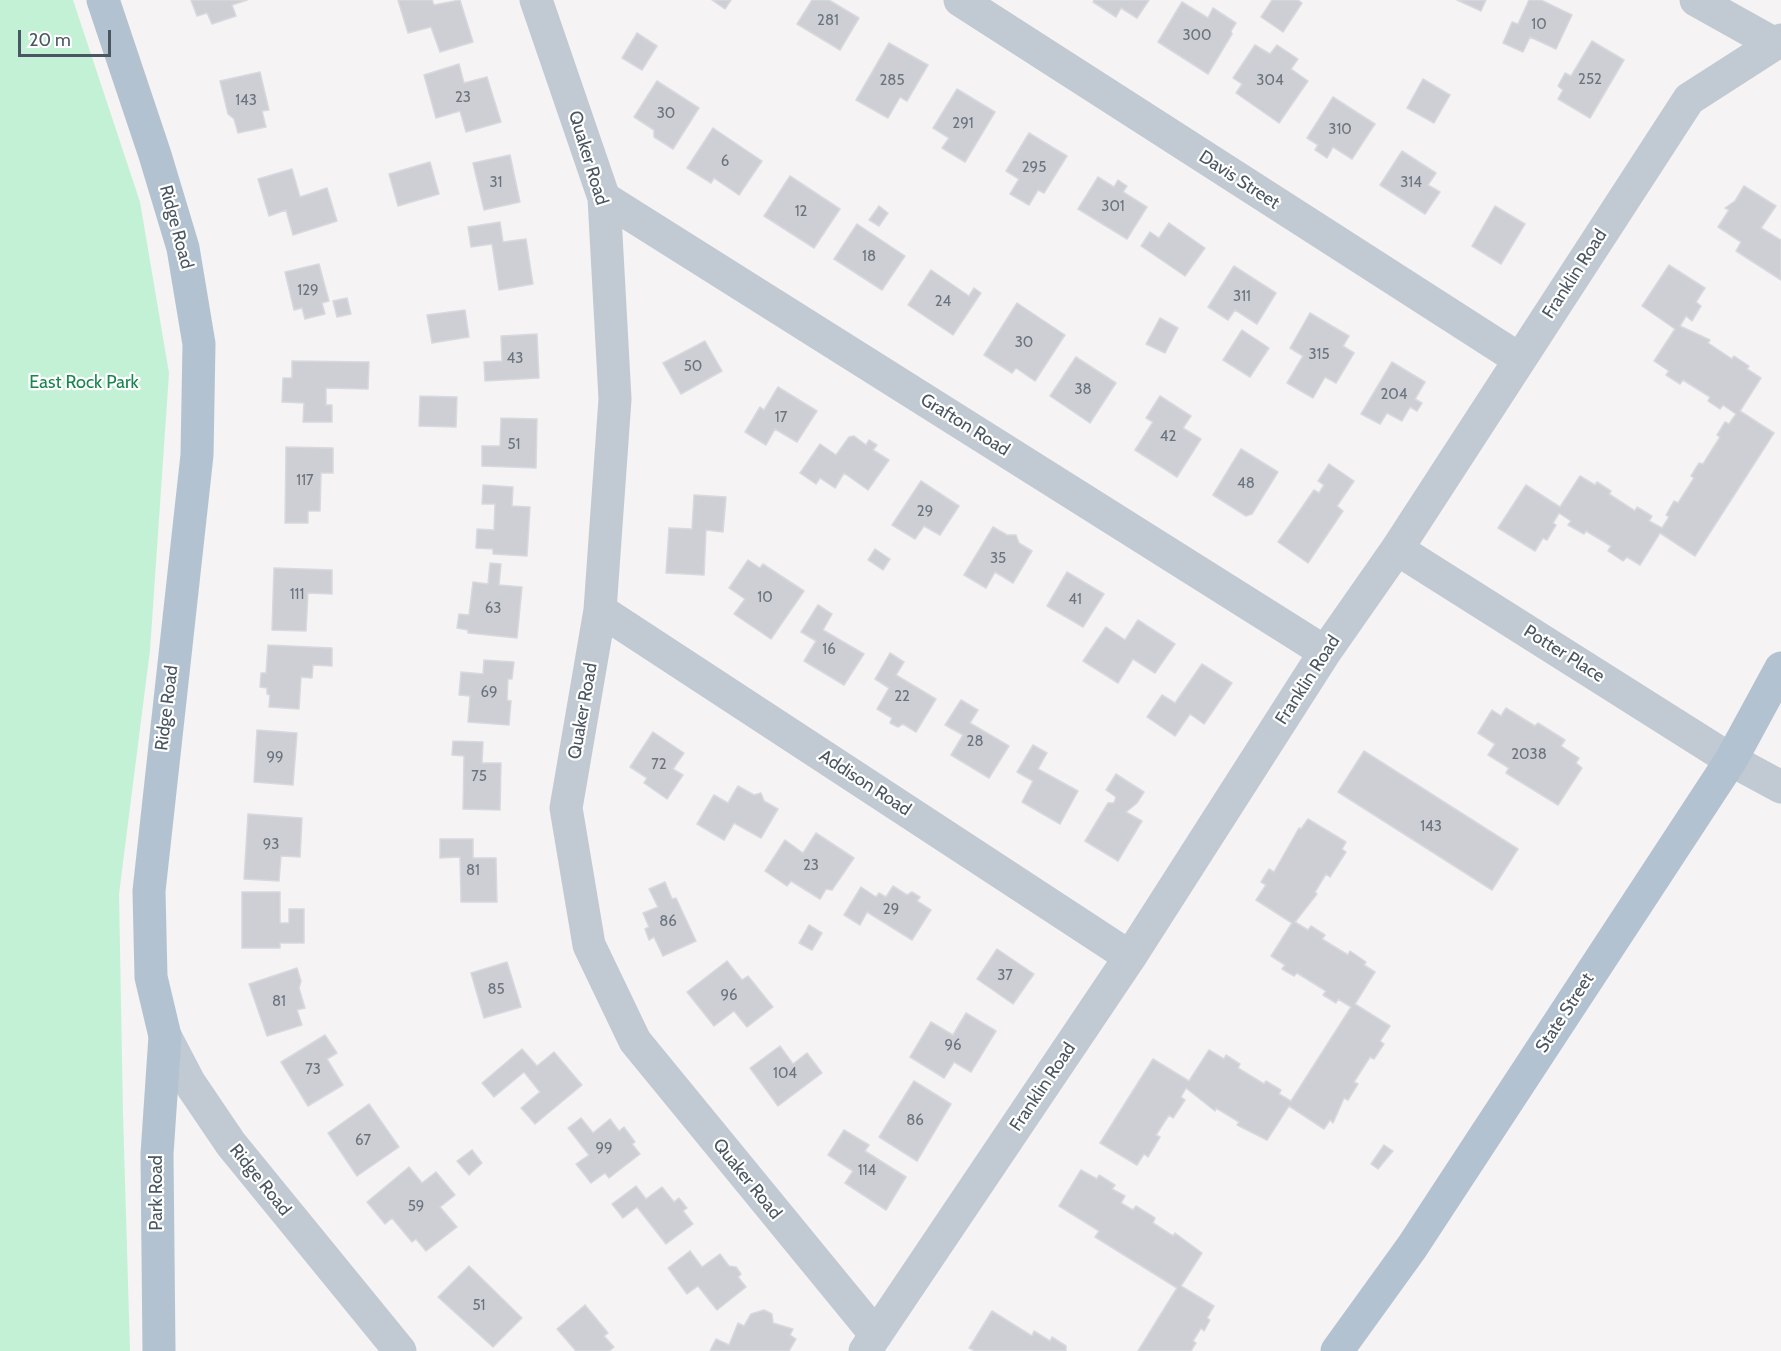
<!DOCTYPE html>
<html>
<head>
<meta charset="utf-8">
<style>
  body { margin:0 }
  #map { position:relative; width:1781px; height:1351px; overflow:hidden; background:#f5f3f3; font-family:Cabin,sans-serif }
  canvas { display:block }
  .scale { position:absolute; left:18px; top:30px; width:93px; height:27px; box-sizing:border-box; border:3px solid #4a5661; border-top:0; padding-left:8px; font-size:18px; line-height:21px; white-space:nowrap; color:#4a5661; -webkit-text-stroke:4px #fff; paint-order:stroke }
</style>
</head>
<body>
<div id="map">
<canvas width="1781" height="1351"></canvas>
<div class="scale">20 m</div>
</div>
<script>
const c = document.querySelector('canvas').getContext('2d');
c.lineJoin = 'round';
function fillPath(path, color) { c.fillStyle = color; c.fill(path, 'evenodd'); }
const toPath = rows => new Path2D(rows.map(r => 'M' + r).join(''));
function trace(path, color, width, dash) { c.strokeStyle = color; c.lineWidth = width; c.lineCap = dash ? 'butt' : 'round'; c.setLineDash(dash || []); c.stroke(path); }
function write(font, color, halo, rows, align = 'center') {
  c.font = font + ' Cabin,sans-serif'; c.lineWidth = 4.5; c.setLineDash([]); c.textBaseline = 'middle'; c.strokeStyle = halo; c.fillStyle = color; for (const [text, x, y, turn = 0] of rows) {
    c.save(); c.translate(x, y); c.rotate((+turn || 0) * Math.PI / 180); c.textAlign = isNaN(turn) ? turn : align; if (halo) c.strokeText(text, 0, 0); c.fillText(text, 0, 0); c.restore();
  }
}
fillPath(toPath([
  [0,0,73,0,140,202,169,373,150,650,119,894,123,1114,130,1351,0,1351]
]), '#c3f1d5');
const building = toPath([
  [191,0,247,0,232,5,236,16,212,24,207,13,197,16,191,0],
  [398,0,432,0,434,5,460,0,473,42,440,52,431,27,408,33,398,0],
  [712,0,731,0,725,9,712,0],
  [812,0,829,0,859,18,840,50,797,24,812,0],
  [1094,0,1149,0,1137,18,1121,8,1116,17,1093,2,1094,0],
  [1272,0,1298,0,1302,3,1283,32,1261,17,1272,0],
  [1457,0,1486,0,1481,11,1457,0],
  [1529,0,1541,0,1572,15,1556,49,1530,37,1523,52,1503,43,1512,22,1518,24,1529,0],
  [1182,2,1208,18,1213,8,1236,23,1231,31,1232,34,1208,74,1158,42,1182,2],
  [637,33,657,46,642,70,622,58,637,33],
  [1592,41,1624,60,1590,118,1558,99,1563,90,1558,86,1565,73,1571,76,1592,41],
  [889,43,928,65,907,101,900,97,888,118,856,100,889,43],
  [1255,45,1270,54,1277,45,1298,59,1291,69,1308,81,1279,123,1236,93,1242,84,1233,78,1255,45],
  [459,64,464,83,487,77,501,122,466,132,460,111,436,118,424,75,459,64],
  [260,72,269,110,262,111,266,127,238,133,234,119,228,114,220,81,260,72],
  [1423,79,1450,95,1434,123,1407,108,1423,79],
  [657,81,699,108,673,149,654,137,654,130,634,117,657,81],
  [957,89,995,112,965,162,942,148,949,138,933,128,957,89],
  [1333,97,1375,124,1352,159,1333,147,1327,158,1315,150,1318,145,1307,138,1333,97],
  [713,128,762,161,739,195,714,178,711,183,687,168,713,128],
  [1029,133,1067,156,1044,193,1038,190,1029,205,1010,194,1019,179,1006,171,1029,133],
  [1402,151,1436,173,1428,185,1440,192,1425,214,1380,185,1402,151],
  [510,155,520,202,484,210,473,163,510,155],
  [430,162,439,194,398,206,389,174,430,162],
  [292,169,300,197,327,188,337,221,293,235,286,210,269,216,258,179,292,169],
  [790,176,840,209,814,248,764,216,790,176],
  [1098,177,1114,187,1118,180,1127,186,1123,192,1147,207,1127,239,1078,209,1098,177],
  [1744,186,1776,206,1761,228,1781,240,1781,280,1736,251,1741,242,1718,227,1729,210,1725,208,1735,201,1744,186],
  [879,206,888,213,879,226,869,220,879,206],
  [1495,206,1525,224,1501,264,1472,246,1495,206],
  [500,222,503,242,526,239,533,284,499,290,492,244,471,247,468,227,500,222],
  [1169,223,1205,248,1185,276,1141,246,1150,232,1159,238,1169,223],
  [857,224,905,256,882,290,834,259,857,224],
  [319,264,329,301,322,303,325,314,305,319,302,308,294,310,285,272,319,264],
  [1669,265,1705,288,1696,302,1701,306,1692,321,1686,316,1680,326,1710,340,1708,343,1732,359,1734,356,1749,366,1747,369,1761,378,1740,411,1774,433,1695,556,1660,533,1640,565,1627,557,1623,561,1608,551,1611,546,1586,531,1584,534,1568,525,1571,521,1559,513,1553,523,1556,525,1547,540,1543,538,1535,551,1498,528,1526,485,1560,507,1580,476,1595,485,1597,482,1611,491,1609,494,1635,511,1637,507,1652,516,1649,521,1662,528,1669,517,1666,515,1674,501,1678,503,1694,478,1691,476,1699,463,1703,464,1720,437,1717,435,1725,422,1729,424,1736,414,1723,405,1720,409,1708,401,1710,397,1683,380,1680,384,1666,375,1669,371,1654,361,1675,329,1642,306,1669,265],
  [1234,266,1276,293,1257,324,1235,310,1228,320,1208,307,1234,266],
  [931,270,969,296,974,288,981,293,953,335,908,305,931,270],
  [347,298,351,314,337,317,333,301,347,298],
  [1017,303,1065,335,1035,381,1016,368,1012,373,984,355,1017,303],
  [465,310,469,337,432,343,427,315,465,310],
  [1310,313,1349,336,1343,346,1354,353,1336,383,1325,377,1313,398,1287,383,1303,356,1290,348,1310,313],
  [1160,318,1178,328,1165,353,1146,344,1160,318],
  [1242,330,1269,348,1250,377,1223,360,1242,330],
  [537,334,539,378,485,381,484,362,502,361,501,336,537,334],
  [705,341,722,371,681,394,663,363,705,341],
  [1076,357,1116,383,1090,423,1050,396,1076,357],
  [292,361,369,362,368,389,326,388,326,405,332,405,332,422,303,422,304,403,282,402,283,378,292,378,292,361],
  [1392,362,1425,382,1415,399,1422,403,1417,411,1410,407,1402,421,1387,413,1380,424,1361,414,1392,362],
  [778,387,817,411,797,442,775,429,766,445,745,432,760,407,764,410,778,387],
  [420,396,457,397,456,427,419,426,420,396],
  [1160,396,1191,416,1183,428,1201,439,1177,477,1135,450,1153,422,1146,418,1160,396],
  [501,418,537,419,536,468,482,466,482,446,500,446,501,418],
  [854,436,866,445,869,440,877,445,873,450,889,460,868,490,844,473,835,488,820,478,816,484,800,473,820,444,836,455,849,437,854,436],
  [286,447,333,448,333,473,321,473,320,511,308,511,308,523,285,523,286,447],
  [1241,449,1278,472,1252,514,1246,516,1213,495,1241,449],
  [1329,464,1354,481,1337,506,1343,511,1308,563,1278,542,1314,490,1319,493,1324,485,1318,481,1329,464],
  [921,481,959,506,940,535,924,526,915,539,892,525,921,481],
  [483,485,513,487,512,506,530,507,527,556,493,554,493,549,476,548,477,529,494,530,495,504,482,504,483,485],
  [694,495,726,497,723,532,706,530,704,575,666,573,669,528,692,529,694,495],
  [993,527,1007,535,1016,535,1019,543,1032,551,1013,583,995,572,986,588,964,575,993,527],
  [875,549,890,559,883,570,868,560,875,549],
  [748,560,760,568,763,564,804,591,771,639,734,614,745,599,729,588,748,560],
  [490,563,501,564,499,585,522,587,517,638,468,633,468,630,457,628,459,614,469,615,473,582,488,584,490,563],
  [274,568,332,570,332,594,308,593,306,631,272,630,274,568],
  [1067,572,1104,594,1083,627,1047,606,1067,572],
  [818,605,832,614,823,630,864,654,844,685,804,661,816,641,801,632,818,605],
  [1138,620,1175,644,1155,673,1133,659,1118,683,1083,661,1106,627,1125,640,1138,620],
  [268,645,332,648,332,666,313,665,312,678,301,677,299,709,269,707,270,695,267,694,267,688,260,687,261,673,266,673,268,645],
  [890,653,904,662,896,675,936,699,916,732,903,724,898,727,890,723,892,718,877,709,889,688,875,679,890,653],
  [484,660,514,662,512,679,508,679,507,700,511,701,509,725,468,722,470,696,459,695,461,672,483,674,484,660],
  [1202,664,1232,683,1204,724,1190,714,1175,736,1147,717,1162,695,1175,703,1202,664],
  [961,700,978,710,970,723,1009,746,989,778,951,755,963,735,945,725,961,700],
  [1506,708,1535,726,1538,723,1565,740,1561,746,1579,758,1576,763,1582,768,1558,805,1506,773,1509,768,1488,755,1495,744,1478,733,1492,710,1501,716,1506,708],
  [257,730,297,733,293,785,254,782,257,730],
  [653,732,684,753,673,769,683,775,667,799,644,783,647,778,630,767,653,732],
  [453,741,483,742,482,763,501,763,500,810,463,809,464,756,452,755,453,741],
  [1033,745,1047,753,1038,769,1078,791,1060,824,1022,802,1033,781,1017,772,1033,745],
  [1364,751,1518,849,1492,890,1338,792,1364,751],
  [1116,774,1144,792,1137,803,1126,812,1142,821,1118,861,1085,841,1108,803,1114,803,1116,797,1106,790,1116,774],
  [738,786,754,795,761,793,764,801,778,809,761,838,734,823,724,840,697,824,714,795,728,803,738,786],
  [248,814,302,818,300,857,281,856,279,881,244,879,248,814],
  [1308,819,1346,842,1342,849,1346,852,1330,877,1326,874,1315,892,1317,894,1295,922,1308,930,1311,926,1325,935,1322,939,1348,955,1350,951,1366,962,1364,965,1375,972,1355,1004,1390,1026,1380,1041,1384,1044,1374,1059,1370,1057,1354,1082,1358,1084,1348,1100,1344,1098,1333,1123,1330,1120,1324,1129,1289,1106,1267,1140,1237,1125,1239,1122,1216,1108,1215,1111,1186,1088,1181,1097,1185,1100,1173,1118,1169,1115,1156,1135,1160,1137,1148,1157,1144,1154,1137,1165,1100,1143,1153,1059,1189,1081,1209,1050,1224,1059,1226,1055,1240,1064,1238,1068,1264,1084,1266,1081,1281,1090,1279,1094,1291,1101,1351,1007,1338,999,1336,1003,1323,995,1326,991,1297,973,1294,976,1282,969,1285,965,1271,956,1292,923,1256,900,1266,885,1261,882,1269,869,1274,872,1299,828,1301,829,1308,819],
  [816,833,854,858,832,890,826,889,820,899,791,881,787,886,765,871,785,840,803,853,816,833],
  [440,839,473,839,473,858,496,858,497,902,461,902,460,857,440,858,440,839],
  [665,882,672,899,676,898,696,941,663,956,654,937,649,940,645,929,649,927,643,913,658,907,649,889,665,882],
  [893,886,907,895,912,892,920,897,917,901,931,910,912,940,867,912,860,925,844,915,861,887,876,897,879,893,886,897,893,886],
  [242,892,280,892,280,923,289,923,289,909,304,909,304,943,280,943,280,948,242,948,242,892],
  [809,925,822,933,812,950,799,943,809,925],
  [997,949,1034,974,1013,1004,977,979,997,949],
  [727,961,742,980,748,976,773,1007,747,1027,734,1011,714,1026,687,992,727,961],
  [507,962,521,1007,484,1018,471,973,507,962],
  [297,968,301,981,299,988,305,1008,297,1010,302,1025,267,1036,249,984,297,968],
  [966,1013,996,1031,971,1072,954,1062,944,1078,910,1057,931,1022,953,1035,966,1013],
  [325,1035,337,1053,327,1059,343,1085,308,1106,281,1062,325,1035],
  [780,1046,793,1064,807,1053,822,1073,778,1106,750,1068,780,1046],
  [522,1049,537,1066,554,1052,582,1085,535,1124,521,1108,540,1092,524,1072,494,1097,482,1083,522,1049],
  [914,1081,951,1104,917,1161,879,1137,914,1081],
  [369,1104,399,1147,357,1176,328,1133,369,1104],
  [581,1118,593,1133,610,1119,619,1131,624,1127,635,1142,632,1144,640,1154,609,1178,605,1173,591,1183,576,1164,589,1155,568,1128,581,1118],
  [844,1130,869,1145,865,1151,906,1177,886,1210,845,1183,853,1171,828,1155,844,1130],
  [1384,1145,1393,1151,1378,1169,1371,1164,1384,1145],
  [472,1150,482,1163,469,1175,457,1161,472,1150],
  [409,1167,422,1183,436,1172,455,1195,440,1207,457,1227,426,1251,416,1239,412,1242,392,1218,385,1224,367,1202,409,1167],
  [1081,1170,1097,1179,1099,1175,1115,1185,1112,1189,1125,1196,1121,1203,1133,1210,1136,1206,1155,1218,1153,1223,1173,1236,1175,1233,1202,1253,1181,1286,1214,1306,1207,1318,1210,1320,1204,1331,1201,1328,1193,1341,1196,1343,1191,1351,1138,1351,1177,1288,1095,1237,1099,1231,1059,1206,1081,1170],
  [636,1186,646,1199,662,1187,674,1202,679,1198,687,1208,683,1211,693,1224,666,1244,637,1207,623,1218,612,1204,636,1186],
  [690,1251,702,1267,720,1254,729,1266,736,1267,741,1274,738,1277,746,1287,717,1310,698,1286,687,1294,668,1268,690,1251],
  [469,1266,522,1318,493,1347,438,1297,469,1266],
  [585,1305,608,1333,604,1336,614,1347,609,1351,576,1351,557,1329,585,1305],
  [764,1310,772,1314,773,1323,793,1329,790,1335,796,1339,789,1351,710,1351,716,1339,729,1345,738,1323,744,1326,751,1314,764,1310],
  [992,1311,1032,1336,1034,1331,1050,1341,1052,1337,1066,1346,1066,1351,975,1351,969,1348,992,1311]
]);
fillPath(building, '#cdcfd5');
trace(building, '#d7d9de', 1.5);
trace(toPath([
  [536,0,604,198,615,399,600,610,566,808,589,945,635,1041,876,1335],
  [960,0,1519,359],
  [1696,0,1773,43],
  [604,198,1325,652],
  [1397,549,1731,760,1781,787],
  [600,610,1130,957],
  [165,1036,189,1082,231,1144,400,1351],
  [865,1351,1130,957,1325,652,1397,549,1689,99,1781,40]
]), '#c1cad2', 33);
trace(toPath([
  [103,0,155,155,183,248,199,344,197,455,149,891,151,977,165,1036,157,1154,159,1351],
  [1337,1351,1412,1247,1731,760,1781,668]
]), '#b3c2d1', 33);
write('15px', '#6b747e', null, [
  ["281",828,21],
  ["10",1539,25],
  ["300",1197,36],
  ["252",1590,80],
  ["285",892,81],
  ["304",1270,81],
  ["23",463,98],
  ["143",246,101],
  ["30",666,114],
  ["291",963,124],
  ["310",1340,130],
  ["6",725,162],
  ["295",1034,168],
  ["31",496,183],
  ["314",1411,183],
  ["301",1113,207],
  ["12",801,212],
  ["18",869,257],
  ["129",308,291],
  ["311",1242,297],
  ["24",943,302],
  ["30",1024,343],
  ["315",1319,355],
  ["43",515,359],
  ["50",693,367],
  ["38",1083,390],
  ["204",1394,395],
  ["17",781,418],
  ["42",1168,437],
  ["51",514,445],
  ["117",305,481],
  ["48",1246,484],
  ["29",925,512],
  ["35",998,559],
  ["111",297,595],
  ["10",765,598],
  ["41",1075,600],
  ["63",493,609],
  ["16",829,650],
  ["69",489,693],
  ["22",902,697],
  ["28",975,742],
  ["2038",1529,755],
  ["99",275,758],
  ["72",659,765],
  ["75",479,777],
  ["143",1431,827],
  ["93",271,845],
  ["23",811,866],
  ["81",473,871],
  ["29",891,910],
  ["86",668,922],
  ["37",1005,976],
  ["85",496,990],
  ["96",729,996],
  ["81",279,1002],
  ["96",953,1046],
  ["73",313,1070],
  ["104",785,1074],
  ["86",915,1121],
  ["67",363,1141],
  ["99",604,1149],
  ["114",867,1171],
  ["59",416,1207],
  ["51",479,1306]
]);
write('18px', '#4a5661', '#fff', [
  ["Quaker Road",588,158,73],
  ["Davis Street",1239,180,33],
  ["Ridge Road",176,227,75],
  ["Franklin Road",1575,274,-57],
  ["Grafton Road",965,425,32],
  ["Potter Place",1564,654,32],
  ["Franklin Road",1308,680,-57],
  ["Ridge Road",167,708,-83],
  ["Quaker Road",583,711,-80],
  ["Addison Road",865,783,33],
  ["State Street",1565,1013,-57],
  ["Franklin Road",1043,1087,-56],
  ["Quaker Road",747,1179,51],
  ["Ridge Road",260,1180,51],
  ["Park Road",157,1193,-90]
]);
write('18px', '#17864f', '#fff', [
  ["East Rock Park",84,383]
]);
</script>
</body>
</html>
